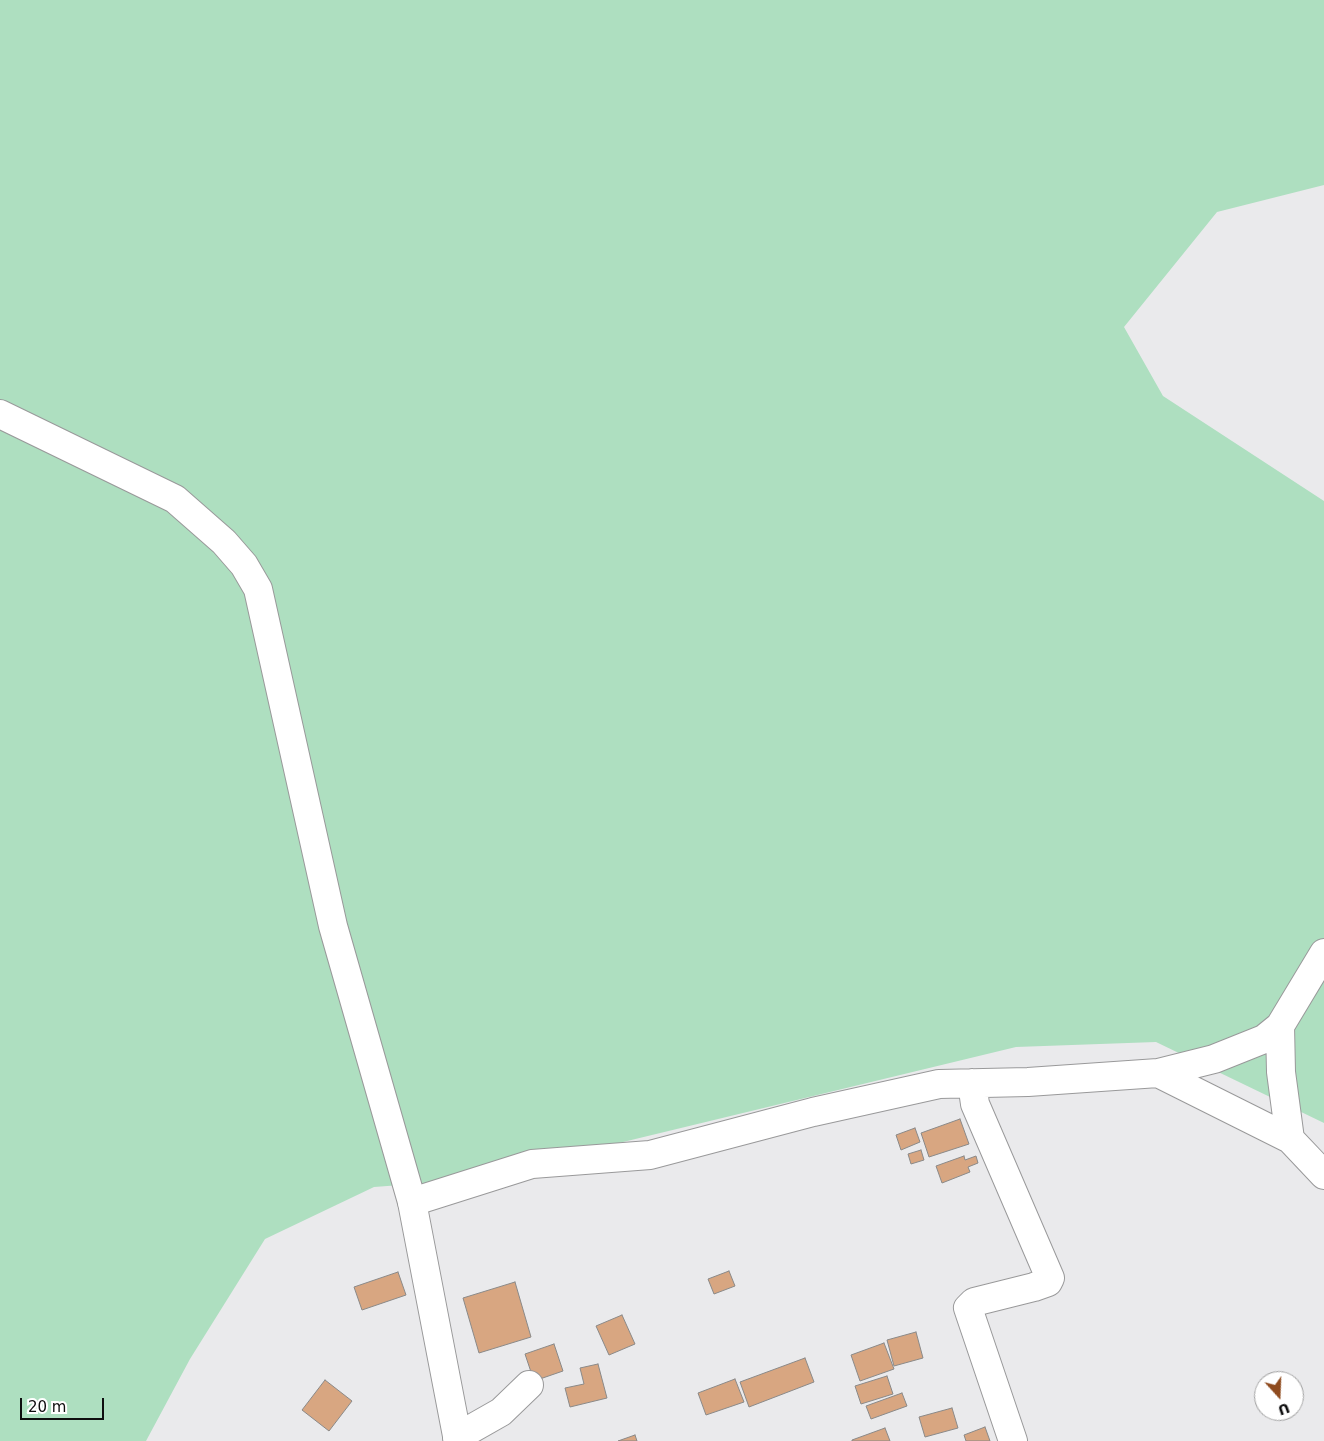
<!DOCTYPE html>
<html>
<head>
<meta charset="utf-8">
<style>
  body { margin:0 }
  #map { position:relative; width:1324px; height:1441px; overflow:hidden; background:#eaeaec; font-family:"DejaVu Sans",sans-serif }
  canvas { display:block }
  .north { position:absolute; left:1254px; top:1371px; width:50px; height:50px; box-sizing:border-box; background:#fff; border:1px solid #9f9f9f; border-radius:50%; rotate:160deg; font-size:14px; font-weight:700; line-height:20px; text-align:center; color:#0e0e0f }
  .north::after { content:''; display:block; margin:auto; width:18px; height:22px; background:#8f4b1e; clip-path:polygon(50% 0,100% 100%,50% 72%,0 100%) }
  .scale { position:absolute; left:20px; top:1398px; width:84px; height:22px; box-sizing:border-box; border:2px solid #0e0e0f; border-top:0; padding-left:6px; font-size:15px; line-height:18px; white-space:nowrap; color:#0e0e0f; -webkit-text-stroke:4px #fff; paint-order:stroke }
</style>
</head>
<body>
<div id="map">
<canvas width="1324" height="1441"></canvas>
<div class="north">U</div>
<div class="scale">20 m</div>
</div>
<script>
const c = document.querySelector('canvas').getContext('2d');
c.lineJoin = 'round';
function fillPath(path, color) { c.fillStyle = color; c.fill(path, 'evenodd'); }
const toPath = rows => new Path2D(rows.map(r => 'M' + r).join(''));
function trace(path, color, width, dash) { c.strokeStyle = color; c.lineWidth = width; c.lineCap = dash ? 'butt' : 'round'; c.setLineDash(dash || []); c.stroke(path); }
fillPath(toPath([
  [0,0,1324,0,1324,185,1217,212,1124,327,1163,396,1324,501,1324,1123,1156,1042,1016,1047,532,1164,441,1182,374,1187,265,1239,190,1359,146,1441,0,1441]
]), '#aedfc0');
const building = toPath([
  [960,1119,969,1144,929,1157,921,1133,960,1119],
  [915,1128,920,1142,901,1150,896,1135,915,1128],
  [921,1150,924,1160,911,1164,908,1154,921,1150],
  [964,1156,965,1160,976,1156,978,1163,968,1167,970,1172,942,1183,936,1166,964,1156],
  [729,1271,735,1286,714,1294,708,1279,729,1271],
  [398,1272,406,1295,362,1310,354,1287,398,1272],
  [515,1282,531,1337,479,1353,463,1298,515,1282],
  [622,1315,635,1344,609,1355,596,1326,622,1315],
  [916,1332,923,1358,894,1366,887,1340,916,1332],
  [884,1343,894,1369,860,1381,851,1355,884,1343],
  [554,1344,563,1371,534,1381,525,1354,554,1344],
  [805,1358,814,1382,749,1407,740,1382,805,1358],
  [598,1364,607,1398,570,1407,565,1388,584,1384,580,1368,598,1364],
  [887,1376,893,1394,861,1404,855,1386,887,1376],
  [735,1379,744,1402,706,1415,698,1393,735,1379],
  [325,1380,352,1401,329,1431,302,1410,325,1380],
  [902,1393,907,1406,871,1419,866,1406,902,1393],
  [952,1408,958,1428,925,1437,919,1417,952,1408],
  [985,1427,990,1441,966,1441,964,1435,985,1427],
  [885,1428,890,1441,852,1441,852,1440,885,1428],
  [635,1435,637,1441,618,1441,635,1435]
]);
fillPath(building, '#d8a681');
trace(building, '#8a8988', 1);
const minor = toPath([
  [1280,1026,1281,1072,1290,1139],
  [1158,1073,1214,1059,1264,1039,1280,1026,1324,953],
  [972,1083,975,1104,1050,1278,1048,1282,1034,1287,974,1302,968,1308,1013,1441],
  [412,1202,532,1164,650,1155,813,1112,939,1084,1028,1082,1158,1073,1290,1139,1324,1175],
  [457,1437,501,1412,529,1385]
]);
const major = toPath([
  [0,414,175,499,224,542,244,565,258,589,333,926,412,1202,458,1441]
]);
trace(minor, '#99999a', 30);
trace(major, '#99999a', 30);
trace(minor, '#fff', 28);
trace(major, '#fff', 28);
</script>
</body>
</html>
